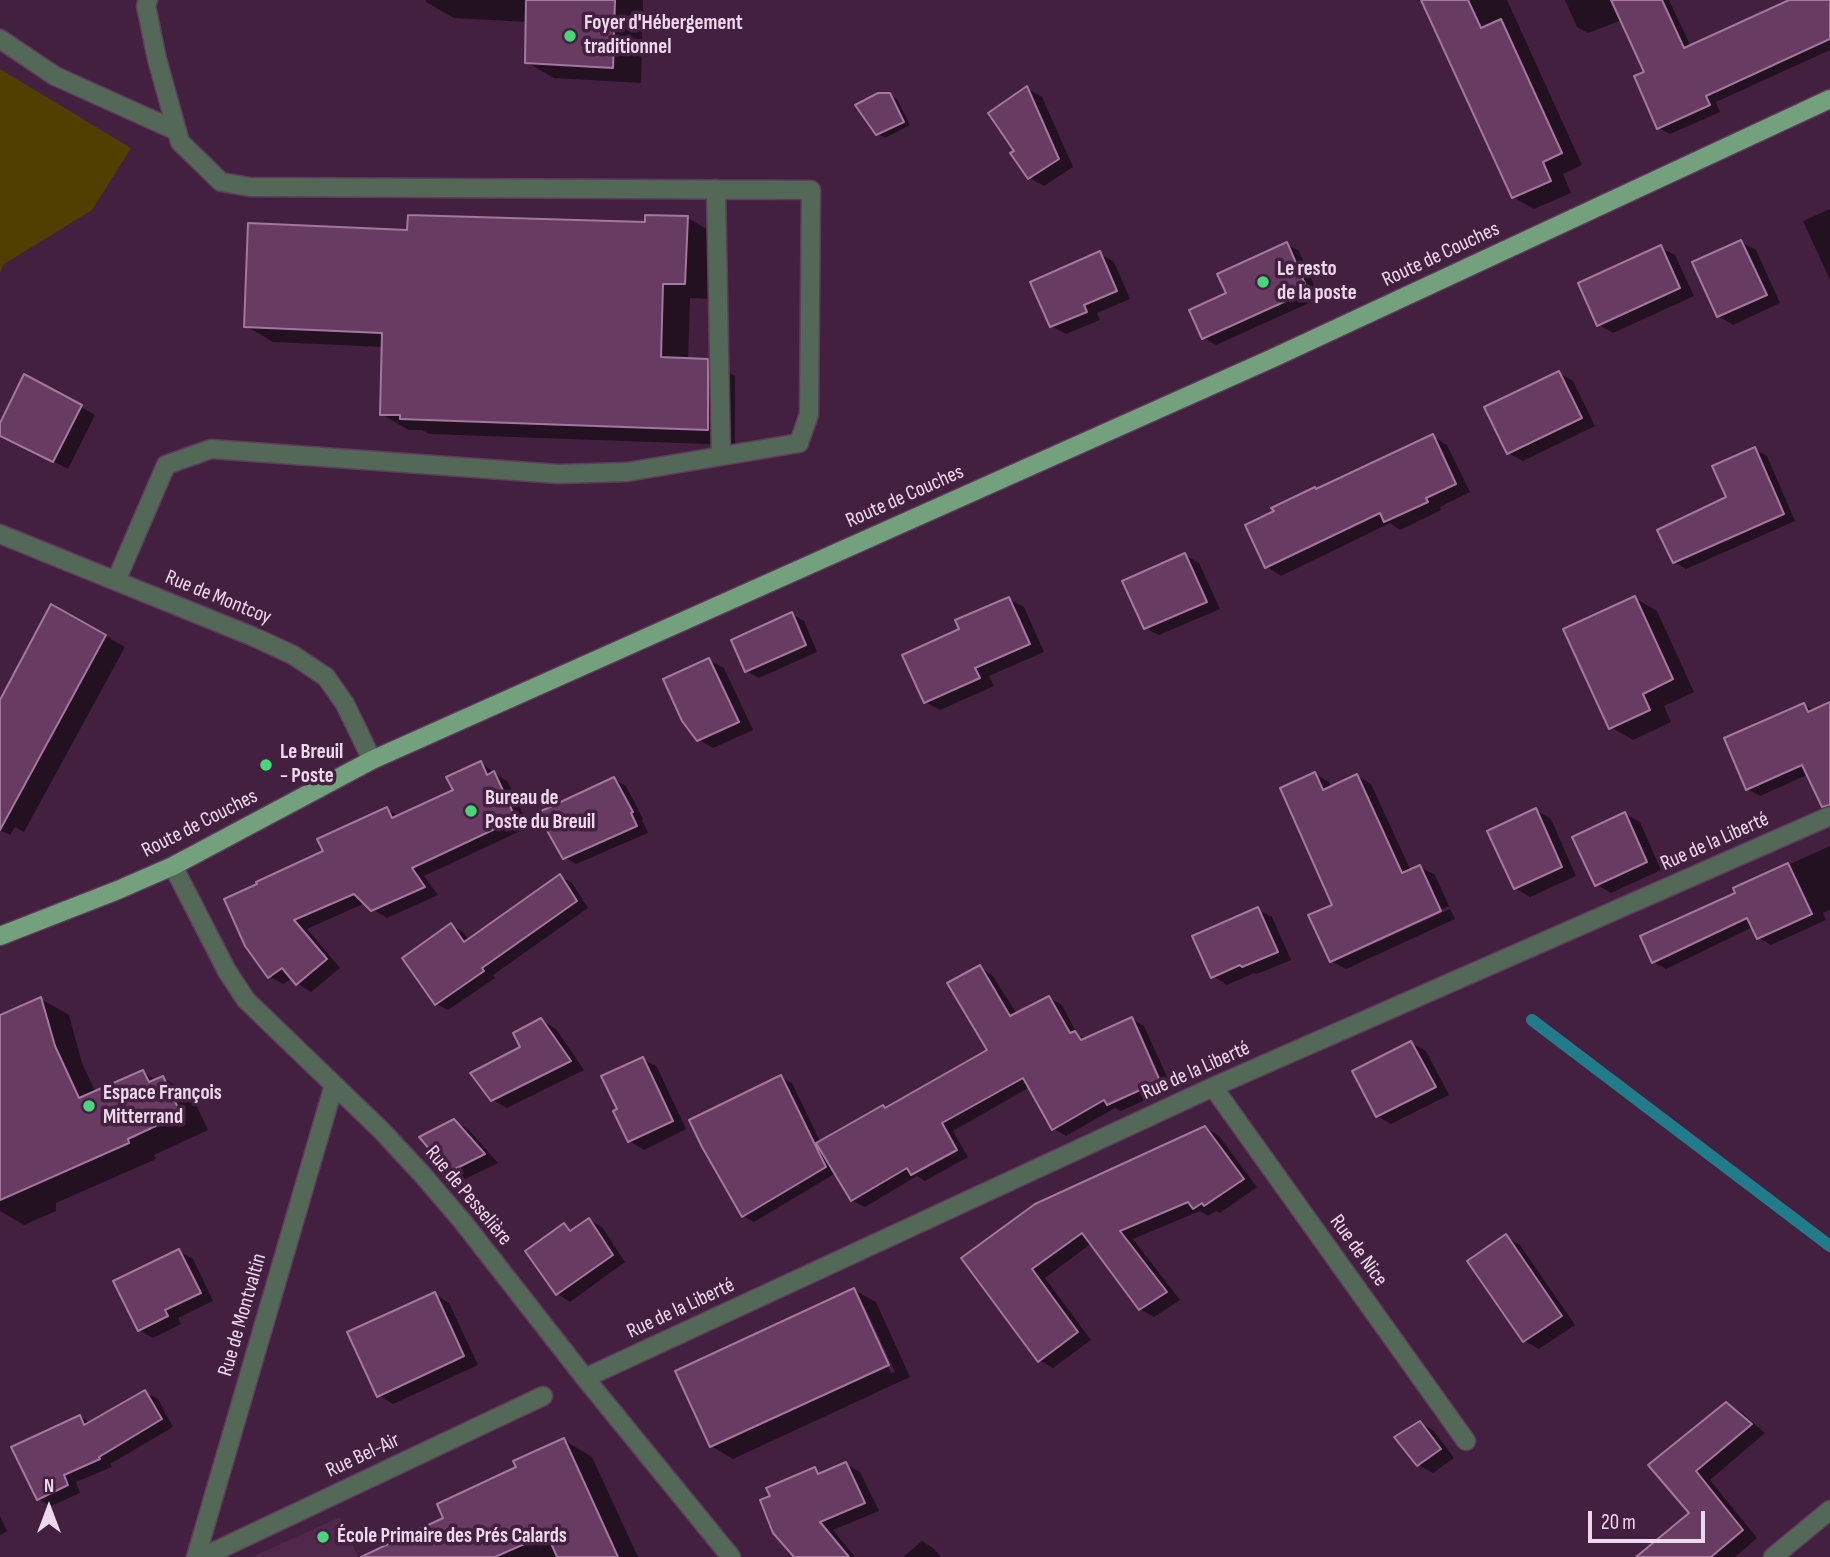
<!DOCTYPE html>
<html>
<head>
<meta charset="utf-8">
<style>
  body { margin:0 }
  #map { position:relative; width:1830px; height:1557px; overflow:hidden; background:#432040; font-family:"Sofia Sans Condensed",sans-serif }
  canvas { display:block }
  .north { position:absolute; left:14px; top:1473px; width:70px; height:70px; -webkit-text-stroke:5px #432040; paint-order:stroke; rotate:0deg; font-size:19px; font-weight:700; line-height:28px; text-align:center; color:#eed8eb }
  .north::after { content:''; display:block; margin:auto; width:24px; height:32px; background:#eed8eb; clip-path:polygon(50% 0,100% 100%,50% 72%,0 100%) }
  .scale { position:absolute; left:1588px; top:1511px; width:117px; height:32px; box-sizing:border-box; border:4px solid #eed8eb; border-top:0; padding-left:9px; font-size:21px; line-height:24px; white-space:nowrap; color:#eed8eb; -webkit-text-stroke:5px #432040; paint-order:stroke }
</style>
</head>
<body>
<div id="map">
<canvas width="1830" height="1557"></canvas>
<div class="north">N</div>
<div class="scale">20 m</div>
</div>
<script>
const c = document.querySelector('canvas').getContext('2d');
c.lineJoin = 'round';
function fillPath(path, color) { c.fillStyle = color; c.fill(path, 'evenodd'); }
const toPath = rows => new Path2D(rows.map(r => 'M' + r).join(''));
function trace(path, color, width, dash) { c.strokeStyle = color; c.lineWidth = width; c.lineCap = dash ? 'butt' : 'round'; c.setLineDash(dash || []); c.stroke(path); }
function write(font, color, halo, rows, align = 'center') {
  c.font = font + ' "Sofia Sans Condensed",sans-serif'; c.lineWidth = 7; c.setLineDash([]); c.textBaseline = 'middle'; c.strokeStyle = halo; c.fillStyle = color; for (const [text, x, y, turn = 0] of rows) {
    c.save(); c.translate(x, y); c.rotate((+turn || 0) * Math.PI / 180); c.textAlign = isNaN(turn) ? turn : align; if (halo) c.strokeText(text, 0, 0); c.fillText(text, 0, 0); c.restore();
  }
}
fillPath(toPath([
  [340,1517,358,1557,252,1557]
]), '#50284c');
fillPath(toPath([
  [0,69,131,148,92,210,4,264,0,273]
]), '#513f00');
fillPath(toPath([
  [426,0,643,0,641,83,554,78,526,62,527,22,454,18,426,2],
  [1418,0,1507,0,1582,165,1563,174,1571,193,1534,209,1513,197,1423,3],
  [1565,0,1669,0,1691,47,1794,0,1830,0,1830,50,1716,102,1720,112,1670,134,1659,128,1646,73,1622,20,1588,33,1577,27],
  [1027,88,1042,97,1073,167,1044,186,1030,178,1012,154,1016,151],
  [890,95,897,99,910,125,885,138,878,134],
  [1830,209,1830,280,1803,221],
  [688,218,715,234,712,299,690,298,688,360,707,361,735,376,735,445,429,434,422,430,409,430,381,414,383,347,273,342,246,326,409,231,647,224],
  [1741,242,1756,250,1780,303,1733,325,1718,316],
  [1286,244,1299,251,1320,298,1216,345,1204,338,1228,294],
  [1660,247,1675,255,1694,296,1613,333,1599,325],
  [1099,253,1114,262,1130,299,1097,313,1100,320,1066,334,1051,326],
  [1559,373,1573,381,1595,426,1523,461,1508,453],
  [81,407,95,415,68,469,0,434,0,426],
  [1432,436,1447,445,1470,492,1440,507,1441,510,1400,530,1390,523,1281,576,1267,567],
  [1755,449,1767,456,1795,521,1686,569,1674,562,1728,498],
  [1185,555,1199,563,1220,609,1159,635,1145,628],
  [1635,598,1657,611,1694,692,1664,706,1671,722,1633,740,1611,727],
  [1009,599,1024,607,1044,652,989,676,994,686,940,710,925,702,962,630],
  [52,606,125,647,24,832,15,827,10,835,0,830,0,703],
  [792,614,804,621,817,652,759,678,746,671],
  [709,660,724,668,753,730,713,748,699,740],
  [1830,704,1830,791,1809,774,1760,796,1747,789,1804,705,1815,711],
  [481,763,508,782,529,827,424,876,438,895,387,918,372,909,365,903,307,929,340,968,311,992,297,983,293,978,283,984,269,976,247,945,325,852,387,809,400,817,455,791],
  [1315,774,1329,782,1332,788,1357,776,1371,784,1411,871,1420,867,1435,875,1449,906,1338,957,1338,960,1450,909,1455,919,1346,969,1331,961,1334,906],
  [614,779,626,786,643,819,642,820,648,833,576,864,564,857],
  [1536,810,1551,819,1576,876,1530,897,1515,888],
  [1625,814,1640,822,1661,870,1611,893,1596,884],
  [1830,846,1830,910,1823,913,1826,920,1771,945,1759,938,1753,927,1666,969,1653,962,1737,894,1735,889],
  [560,876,572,883,588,908,493,975,495,978,448,1010,436,1004,451,925,463,932,469,940],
  [1257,909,1272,917,1291,960,1257,974,1254,973,1227,985,1213,976],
  [980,967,992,975,1017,1014,1049,998,1062,1005,1077,1034,1087,1039,1132,1019,1144,1026,1172,1088,1121,1111,1115,1108,1066,1136,1054,1129,1030,1087,953,1131,968,1157,925,1181,917,1176,865,1207,852,1200,836,1173,754,1222,743,1216,781,1077,792,1083,821,1143,883,1107,886,1109,990,1050],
  [41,999,69,1015,82,1063,96,1093,143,1072,157,1081,163,1078,191,1094,208,1130,154,1155,156,1159,56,1203,56,1211,24,1225,0,1211,0,1017],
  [541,1020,556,1029,584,1070,507,1108,493,1100,523,1048],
  [1411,1043,1426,1051,1449,1095,1391,1124,1377,1116],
  [643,1059,657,1067,686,1129,644,1150,629,1141],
  [454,1121,469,1130,498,1163,465,1179,450,1171],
  [1205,1127,1219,1136,1257,1187,1220,1213,1216,1211,1208,1216,1200,1211,1133,1239,1180,1300,1154,1317,1140,1309,1092,1243,1045,1278,1091,1340,1053,1368,1039,1360,963,1258],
  [589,1220,602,1227,625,1262,570,1302,558,1294,528,1252,564,1226,573,1231],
  [1506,1237,1520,1245,1575,1325,1539,1349,1525,1341],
  [179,1251,193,1259,213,1301,178,1318,181,1324,153,1338,139,1330],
  [854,1290,876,1302,910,1377,733,1459,711,1446],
  [861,1306,864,1306,895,1372,891,1373],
  [435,1294,449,1303,478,1365,393,1404,379,1395],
  [145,1392,158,1399,173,1427,110,1464,112,1467,76,1482,80,1493,51,1506,38,1499,80,1417,91,1423],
  [1726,1404,1741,1412,1765,1433,1710,1480,1757,1538,1735,1557,1638,1557,1692,1513,1651,1465],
  [1420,1423,1434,1431,1454,1458,1433,1473,1419,1465],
  [564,1440,592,1457,638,1557,362,1557,445,1519,518,1468],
  [846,1464,860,1472,879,1511,833,1530,855,1557,796,1557,814,1469,822,1474],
  [0,1516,7,1531,0,1535],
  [922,1541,933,1548,941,1557,903,1557]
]), '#0007');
trace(toPath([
  [1532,1020,1830,1246]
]), '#217b89', 12);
const building = toPath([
  [526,0,615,0,613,68,525,63,526,0],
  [1421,0,1468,0,1481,28,1501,19,1562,153,1543,162,1551,181,1512,198,1421,0],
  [1611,0,1662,0,1684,48,1789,0,1830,0,1830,39,1706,96,1710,105,1657,129,1634,76,1644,72,1611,0],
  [1027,86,1059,159,1028,179,1010,153,1014,151,988,113,1027,86],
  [878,93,890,93,904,122,876,135,855,105,878,93],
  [408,215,645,222,645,215,688,216,685,284,663,284,661,357,708,359,708,430,400,419,400,415,380,415,382,333,244,327,248,223,407,230,408,215],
  [1741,240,1767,295,1717,317,1692,262,1741,240],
  [1287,242,1308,291,1202,339,1189,310,1226,293,1217,274,1287,242],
  [1661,245,1680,288,1597,326,1578,283,1661,245],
  [1100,251,1117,291,1084,305,1087,312,1050,327,1030,282,1100,251],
  [1559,371,1582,418,1507,454,1484,407,1559,371],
  [24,374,82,405,53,462,0,436,0,423,24,374],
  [1433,434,1456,484,1426,498,1428,502,1384,522,1380,513,1265,568,1245,525,1274,511,1271,508,1315,487,1316,489,1433,434],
  [1755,447,1784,514,1673,563,1657,530,1726,497,1712,466,1755,447],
  [1185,553,1207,602,1144,629,1122,581,1185,553],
  [1635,596,1673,679,1643,694,1650,710,1609,729,1563,629,1635,596],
  [1009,597,1030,644,975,668,980,678,924,703,902,655,959,629,955,620,1009,597],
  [51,604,106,635,0,830,0,700,51,604],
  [792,612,806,645,745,672,731,640,792,612],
  [709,658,739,722,697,741,682,721,663,679,709,658],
  [1830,702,1830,805,1822,807,1802,765,1746,790,1724,738,1804,703,1808,712,1830,702],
  [481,761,487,775,494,771,516,819,412,868,425,887,371,911,354,894,294,920,327,959,296,985,282,968,268,978,245,946,224,899,257,884,256,882,323,851,317,839,387,807,392,818,453,790,446,777,481,761],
  [1315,772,1323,790,1357,774,1402,873,1420,865,1441,911,1330,962,1308,915,1332,905,1280,788,1315,772],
  [614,777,633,812,631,813,637,826,563,859,537,813,614,777],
  [1536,808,1562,867,1514,889,1487,831,1536,808],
  [1625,812,1647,862,1595,886,1572,837,1625,812],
  [1788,863,1812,914,1757,939,1747,918,1652,963,1640,936,1735,893,1733,888,1788,863],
  [560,874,577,901,482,968,484,971,435,1005,402,958,451,923,464,942,560,874],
  [1258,907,1278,952,1242,967,1240,965,1211,978,1192,936,1258,907],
  [980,965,1010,1016,1049,996,1070,1033,1075,1031,1081,1040,1132,1017,1160,1081,1107,1105,1104,1100,1052,1130,1023,1078,942,1123,957,1150,911,1175,907,1168,851,1201,816,1143,883,1105,885,1108,987,1050,947,983,980,965],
  [41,997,55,1046,79,1098,143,1070,149,1082,163,1076,181,1114,128,1139,129,1143,0,1200,0,1015,41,997],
  [541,1018,571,1061,491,1101,470,1073,520,1047,513,1033,541,1018],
  [1411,1041,1436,1087,1376,1117,1352,1071,1411,1041],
  [643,1057,673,1121,628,1142,613,1111,617,1109,601,1076,643,1057],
  [781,1075,826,1167,742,1217,702,1147,689,1120,781,1075],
  [454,1119,485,1154,449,1172,419,1137,454,1119],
  [1205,1126,1244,1179,1204,1206,1202,1203,1193,1209,1188,1202,1120,1231,1167,1292,1139,1310,1082,1233,1032,1269,1078,1332,1038,1362,961,1258,1035,1204,1205,1126],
  [589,1218,613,1255,556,1295,525,1251,564,1223,570,1231,589,1218],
  [1506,1234,1562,1316,1523,1342,1467,1261,1506,1234],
  [179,1249,201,1293,165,1310,168,1316,138,1331,113,1281,179,1249],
  [854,1288,889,1365,710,1447,675,1371,854,1288],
  [435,1292,464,1356,377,1397,347,1332,435,1292],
  [145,1390,162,1419,99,1457,100,1459,64,1475,68,1485,37,1500,11,1447,80,1415,84,1425,145,1390],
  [1726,1402,1752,1424,1696,1471,1743,1530,1711,1557,1636,1557,1689,1513,1648,1465,1726,1402],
  [1420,1421,1441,1449,1417,1466,1394,1437,1420,1421],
  [564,1438,618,1557,557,1557,547,1534,495,1557,361,1557,443,1518,437,1504,516,1467,513,1461,564,1438],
  [846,1462,865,1503,820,1522,849,1557,794,1557,773,1533,760,1500,770,1496,766,1488,815,1467,818,1474,846,1462]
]);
fillPath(building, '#673b62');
trace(building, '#a2789c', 2);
const minor = toPath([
  [0,39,55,76,177,131],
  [716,189,721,456],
  [0,534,254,637,293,655,326,677,345,704,372,760],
  [116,581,166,465,211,449,558,474,627,472,799,443,809,414,811,190,250,187,221,182,180,142,157,59,146,6,148,0],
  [173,866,227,971,246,1000,382,1131,421,1173,463,1222,585,1378,731,1557],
  [1213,1087,1466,1441],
  [585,1378,1213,1087,1830,816],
  [196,1557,334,1085],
  [203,1557,543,1396],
  [1773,1557,1830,1510]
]);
const major = toPath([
  [0,936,118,890,173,866,372,760,1273,358,1830,99]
]);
trace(minor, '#5e3d5b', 21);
trace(major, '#5e3d5b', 21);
trace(minor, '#536857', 18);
trace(major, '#73a07d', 18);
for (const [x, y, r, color] of [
  [570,36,7,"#48d778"],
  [1263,282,7,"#48d778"],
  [266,765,7,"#48d778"],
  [471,811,7,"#48d778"],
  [89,1106,7,"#48d778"],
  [323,1537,7,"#48d778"]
]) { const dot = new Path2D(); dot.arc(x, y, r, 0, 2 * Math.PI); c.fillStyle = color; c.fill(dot); trace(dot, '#432040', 2.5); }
write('bold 21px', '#eed8eb', '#432040', [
  ["Foyer d'Hébergement",584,24],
  ["traditionnel",584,48],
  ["Le resto",1277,270],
  ["de la poste",1277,294],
  ["Le Breuil",280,753],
  ["- Poste",280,777],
  ["Bureau de",485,799],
  ["Poste du Breuil",485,823],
  ["Espace François",103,1094],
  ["Mitterrand",103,1118],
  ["École Primaire des Prés Calards",337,1537]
], 'left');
write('21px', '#eed8eb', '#432040', [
  ["Route de Couches",1441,255,-25],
  ["Route de Couches",905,497,-24],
  ["Rue de Montcoy",218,598,22],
  ["Route de Couches",200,824,-27],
  ["Rue de la Liberté",1715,842,-24],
  ["Rue de la Liberté",1196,1071,-24],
  ["Rue de Pesselière",468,1196,50],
  ["Rue de Nice",1358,1251,54],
  ["Rue de la Liberté",681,1309,-25],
  ["Rue de Montvaltin",243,1315,-74],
  ["Rue Bel-Air",363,1456,-25]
]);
</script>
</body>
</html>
